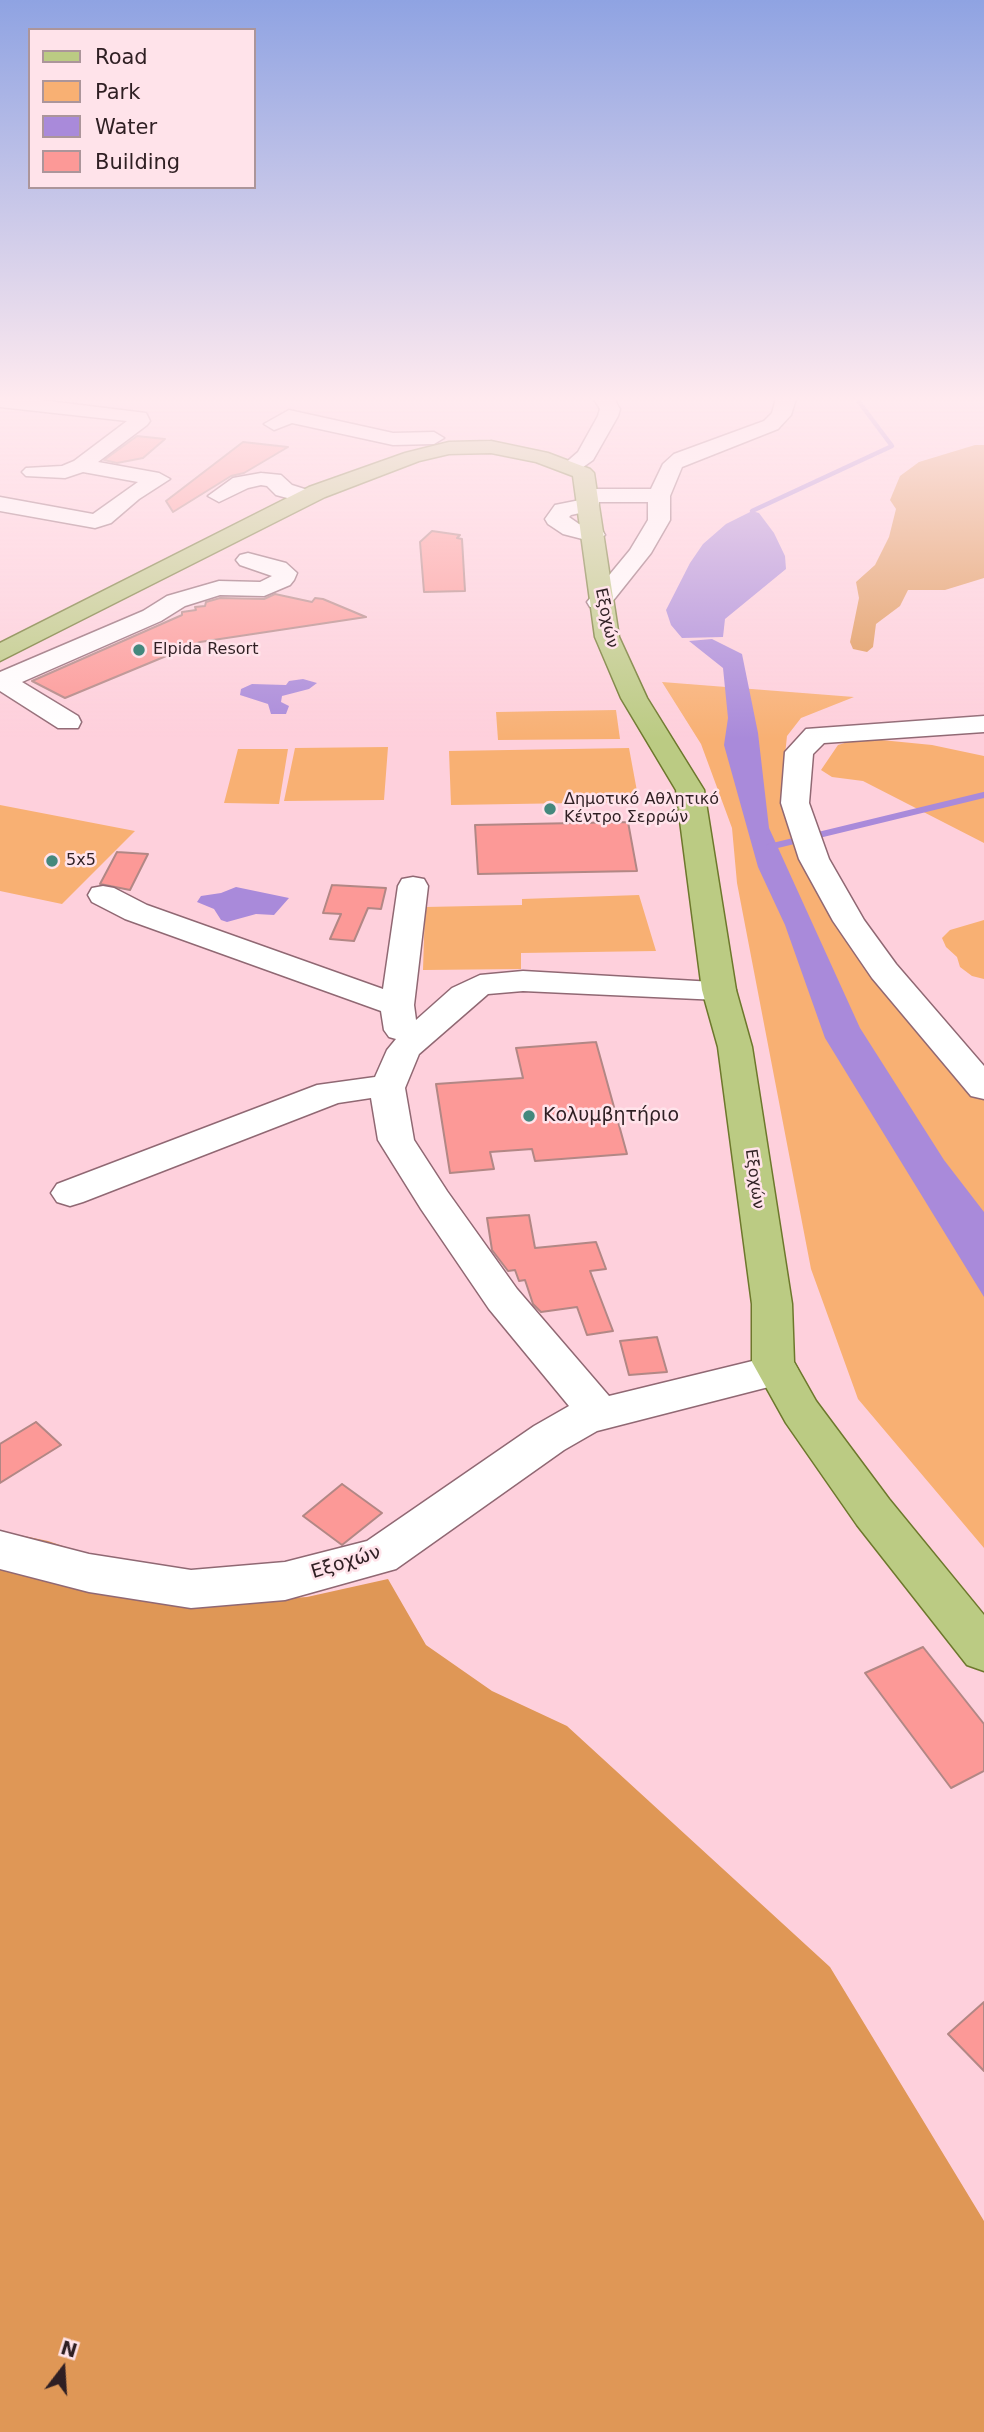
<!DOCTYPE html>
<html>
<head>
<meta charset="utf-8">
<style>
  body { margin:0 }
  #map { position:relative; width:984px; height:2432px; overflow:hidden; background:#fed0dc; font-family:"DejaVu Sans",sans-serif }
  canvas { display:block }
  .legend { position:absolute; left:28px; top:28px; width:228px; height:161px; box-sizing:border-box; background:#ffe3ea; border:2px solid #ac959a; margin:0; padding:9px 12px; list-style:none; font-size:21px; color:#2f1f23 }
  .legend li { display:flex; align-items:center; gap:14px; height:35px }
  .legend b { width:35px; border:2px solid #ac959a }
  .north { position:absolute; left:28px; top:2334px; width:70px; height:70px; -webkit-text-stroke:5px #ffe3ea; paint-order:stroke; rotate:17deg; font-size:19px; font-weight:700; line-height:28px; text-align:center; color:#2f1f23 }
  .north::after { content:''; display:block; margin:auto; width:24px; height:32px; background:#2f1f23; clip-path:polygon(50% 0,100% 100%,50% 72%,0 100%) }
</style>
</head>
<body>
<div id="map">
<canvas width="984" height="2432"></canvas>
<ul class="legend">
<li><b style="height:9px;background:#bbcb83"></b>Road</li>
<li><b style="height:19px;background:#f8b073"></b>Park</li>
<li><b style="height:19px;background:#a98ada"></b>Water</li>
<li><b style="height:19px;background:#fc9997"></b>Building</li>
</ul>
<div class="north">N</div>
</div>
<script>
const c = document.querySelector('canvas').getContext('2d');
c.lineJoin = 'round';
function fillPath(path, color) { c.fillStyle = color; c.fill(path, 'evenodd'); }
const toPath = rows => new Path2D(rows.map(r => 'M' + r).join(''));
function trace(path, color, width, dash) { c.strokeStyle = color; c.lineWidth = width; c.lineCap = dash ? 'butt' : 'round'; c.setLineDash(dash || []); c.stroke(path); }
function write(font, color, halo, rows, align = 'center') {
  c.font = font + ' "DejaVu Sans",sans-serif'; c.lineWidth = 5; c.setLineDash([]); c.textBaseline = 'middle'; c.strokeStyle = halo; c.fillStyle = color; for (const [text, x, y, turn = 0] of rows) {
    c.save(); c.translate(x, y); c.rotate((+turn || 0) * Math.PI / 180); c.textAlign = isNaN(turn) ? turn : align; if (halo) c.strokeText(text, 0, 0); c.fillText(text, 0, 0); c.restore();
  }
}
fillPath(toPath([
  [662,682,854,697,801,718,787,736,783,774,789,810,942,1050,984,1100,984,1548,858,1399,811,1269,737,883,732,828,701,744],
  [616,710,620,739,498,740,496,712],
  [861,738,932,745,984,756,984,843,863,781,832,777,821,770,838,745],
  [388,747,384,800,284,801,295,748],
  [629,748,639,802,451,805,449,751],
  [238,749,288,749,279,804,224,803],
  [0,805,135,831,62,904,0,891],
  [639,895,656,951,521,953,521,969,423,970,425,907,522,905,522,899],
  [984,920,984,979,972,976,960,967,957,957,946,947,942,938,950,930]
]), '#f8b073');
fillPath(toPath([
  [975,445,984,445,984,578,945,590,908,590,900,606,876,624,873,647,867,652,853,649,850,642,859,598,856,582,875,565,889,537,896,509,890,500,900,476,919,462],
  [0,1531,48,1541,230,1602,307,1597,388,1579,426,1645,492,1691,567,1726,830,1967,984,2221,984,2432,0,2432]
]), '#df9756');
fillPath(toPath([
  [752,511,759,513,774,533,785,556,786,569,725,619,723,637,682,638,671,625,666,610,690,563,703,544,726,524],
  [712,639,742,654,758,733,769,828,860,1028,944,1160,984,1212,984,1297,825,1038,785,925,758,867,724,745,728,718,723,668,689,641],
  [303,679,317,683,309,689,282,696,281,702,289,706,286,714,271,714,268,704,240,695,241,689,252,684,286,685,289,681],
  [236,887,289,898,274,915,256,914,227,922,221,920,214,909,197,902,201,896,221,893]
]), '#a98ada');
trace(toPath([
  [752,511,892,446,859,402,860,399]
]), '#a98ada', 4.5);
trace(toPath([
  [769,847,984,795]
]), '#a98ada', 6);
const building = toPath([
  [137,436,165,439,143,458,117,463,104,460,137,436],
  [243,442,288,447,244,473,231,476,173,512,166,501,243,442],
  [432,531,460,535,457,538,462,539,465,591,424,592,420,542,432,531],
  [275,594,312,602,315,598,323,599,366,617,200,642,65,698,32,681,182,615,182,612,196,610,195,607,205,606,206,602,220,598,264,599,275,594],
  [628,822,637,871,478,874,475,825,628,822],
  [117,852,148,854,130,890,100,884,117,852],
  [332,885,386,888,381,909,368,908,354,941,330,939,341,914,323,913,332,885],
  [596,1042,627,1154,535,1161,532,1149,490,1152,494,1169,450,1173,436,1084,523,1078,516,1048,596,1042],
  [529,1215,535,1248,596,1242,606,1269,590,1271,613,1331,587,1335,577,1307,541,1312,533,1304,525,1280,519,1281,515,1270,508,1271,492,1250,487,1218,529,1215],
  [657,1337,667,1372,629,1375,620,1341,657,1337],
  [36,1422,61,1445,0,1483,0,1444,36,1422],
  [342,1484,382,1513,342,1545,303,1516,342,1484],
  [923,1647,984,1724,984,1771,951,1788,865,1673,923,1647],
  [984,2002,984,2071,948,2034,984,2002]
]);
fillPath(building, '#fc9997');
trace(building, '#b28785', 2);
const minor = toPath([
  [0,399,32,399,146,413,150,421,147,425,98,462,159,473,170,479,139,499,111,523,95,528,0,511,0,497,93,514,138,482,83,472,65,478,26,476,22,472,26,468,62,466,74,461,127,421,0,407,0,399],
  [594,399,614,399,620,409,618,416,593,460,579,470,565,470,562,466,578,452,598,416,600,409,594,399],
  [776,399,796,399,791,415,778,429,682,467,670,496,670,520,651,553,608,607,590,607,587,602,630,550,648,520,648,502,599,502,598,509,571,515,569,517,579,524,602,530,605,535,594,542,563,534,548,524,545,519,555,505,580,500,577,495,580,490,588,489,651,489,663,464,674,454,764,421,772,413,776,399],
  [289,410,393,433,434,432,444,438,434,444,393,445,292,423,274,430,264,424,289,410],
  [261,473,281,475,292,485,314,492,317,497,306,503,276,495,267,486,261,485,248,488,219,502,208,496,233,478,261,473],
  [248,553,286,563,297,573,294,580,290,585,264,596,220,595,185,606,161,621,22,682,78,716,81,722,78,728,58,728,0,691,0,672,143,611,167,596,219,581,260,582,272,576,240,565,236,560,240,555,248,553],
  [984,716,984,732,824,743,813,754,809,803,829,859,864,920,896,964,984,1066,984,1099,971,1096,872,978,833,921,799,859,781,803,785,752,806,729,984,716],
  [413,877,424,879,428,886,414,1005,416,1020,452,988,480,975,523,971,731,983,736,990,731,997,719,1000,523,991,488,994,419,1054,405,1088,414,1140,447,1191,517,1289,609,1396,777,1355,792,1359,798,1370,792,1381,597,1431,564,1450,396,1569,285,1600,191,1608,89,1592,0,1569,0,1531,89,1554,191,1570,285,1562,367,1541,534,1426,569,1406,489,1309,421,1209,378,1140,371,1098,338,1103,83,1202,70,1206,57,1202,51,1193,57,1184,317,1085,375,1077,387,1050,396,1039,389,1037,384,1030,381,1011,125,919,92,902,88,895,92,888,103,886,114,888,147,905,383,989,398,886,402,879,413,877]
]);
const major = toPath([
  [491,441,548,453,590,469,594,473,619,637,647,698,704,790,736,990,752,1047,792,1304,794,1362,816,1401,889,1499,984,1615,984,1671,967,1665,857,1525,786,1423,752,1362,752,1304,718,1047,702,990,676,790,621,698,595,637,573,476,536,462,491,453,449,454,419,461,325,497,0,661,0,643,309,487,405,453,449,442,491,441]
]);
trace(minor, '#906873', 3);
trace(major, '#6d782c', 3);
fillPath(minor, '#fff');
fillPath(major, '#bbcb83');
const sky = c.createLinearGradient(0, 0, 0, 739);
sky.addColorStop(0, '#8fa3e2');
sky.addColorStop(0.54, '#ffeaef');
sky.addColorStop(1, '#ffeaef00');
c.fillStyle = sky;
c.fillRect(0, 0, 984, 739);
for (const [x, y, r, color] of [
  [139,650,7,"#44887d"],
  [550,809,7,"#44887d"],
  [52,861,7,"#44887d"],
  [529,1116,7,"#44887d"]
]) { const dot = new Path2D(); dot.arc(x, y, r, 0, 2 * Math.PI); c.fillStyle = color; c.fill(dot); trace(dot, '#ffe3ea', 2.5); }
write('16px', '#2f1f23', '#ffe3ea', [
  ["Εξοχών",606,618,78],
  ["Εξοχών",754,1179,82]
]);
write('16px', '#2f1f23', '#ffe3ea', [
  ["Elpida Resort",153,650],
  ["Δημοτικό Αθλητικό",564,800],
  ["Κέντρο Σερρών",564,818],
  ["5x5",66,861]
], 'left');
write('19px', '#2f1f23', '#ffe3ea', [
  ["Κολυμβητήριο",543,1116]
], 'left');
write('19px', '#2f1f23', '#ffe3ea', [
  ["Εξοχών",346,1563,-17]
]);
</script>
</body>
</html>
